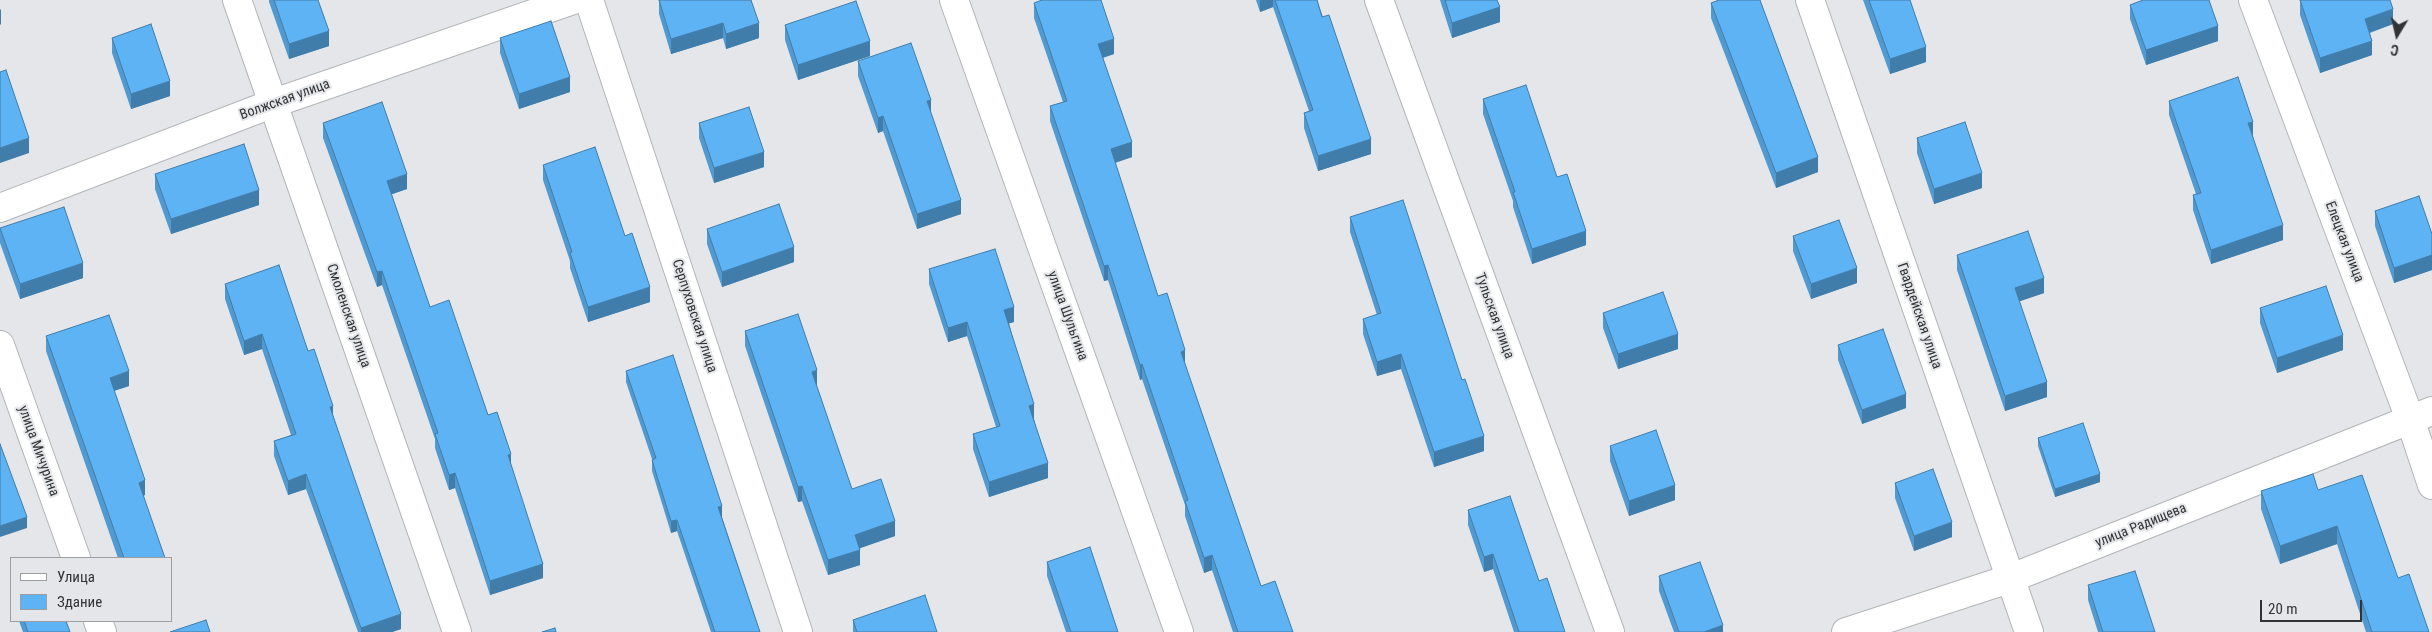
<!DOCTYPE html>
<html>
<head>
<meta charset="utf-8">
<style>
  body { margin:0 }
  #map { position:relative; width:2432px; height:632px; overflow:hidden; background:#e4e6e9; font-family:"Roboto Condensed",sans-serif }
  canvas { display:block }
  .legend { position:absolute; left:10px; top:557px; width:162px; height:65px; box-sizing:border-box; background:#e4e6e9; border:1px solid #9d9ea1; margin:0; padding:6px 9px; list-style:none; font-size:15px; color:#323334 }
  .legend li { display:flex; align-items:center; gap:10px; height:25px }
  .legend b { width:25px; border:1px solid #9d9ea1 }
  .north { position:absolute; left:2372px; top:10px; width:50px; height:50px; -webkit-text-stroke:4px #e4e6e9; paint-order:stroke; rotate:189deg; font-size:14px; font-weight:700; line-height:20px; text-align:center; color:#323334 }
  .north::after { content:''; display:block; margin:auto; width:18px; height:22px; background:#323334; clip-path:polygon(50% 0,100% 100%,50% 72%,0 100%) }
  .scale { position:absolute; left:2260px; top:600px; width:102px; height:22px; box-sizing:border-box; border:2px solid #323334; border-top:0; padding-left:6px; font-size:15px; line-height:18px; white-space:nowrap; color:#323334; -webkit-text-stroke:4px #e4e6e9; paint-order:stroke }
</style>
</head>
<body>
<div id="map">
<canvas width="2432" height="632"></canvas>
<ul class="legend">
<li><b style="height:6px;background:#fff"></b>Улица</li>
<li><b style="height:14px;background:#5db3f3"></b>Здание</li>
</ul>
<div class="north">С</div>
<div class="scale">20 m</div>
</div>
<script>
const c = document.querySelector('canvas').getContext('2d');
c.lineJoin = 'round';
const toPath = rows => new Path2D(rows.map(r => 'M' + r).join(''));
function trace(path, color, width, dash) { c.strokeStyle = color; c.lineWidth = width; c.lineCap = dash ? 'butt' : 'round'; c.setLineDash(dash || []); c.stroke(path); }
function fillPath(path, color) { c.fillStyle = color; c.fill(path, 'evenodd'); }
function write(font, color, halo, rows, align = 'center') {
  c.font = font + ' "Roboto Condensed",sans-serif'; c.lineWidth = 4; c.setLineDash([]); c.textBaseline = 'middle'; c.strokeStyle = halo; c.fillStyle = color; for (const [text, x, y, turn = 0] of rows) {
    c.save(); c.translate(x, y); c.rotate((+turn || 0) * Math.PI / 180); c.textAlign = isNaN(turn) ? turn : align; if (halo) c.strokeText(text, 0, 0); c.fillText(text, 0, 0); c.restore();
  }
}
const minor = toPath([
  [237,0,457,632],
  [589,0,798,632],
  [954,0,1179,632],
  [1810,0,2029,632],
  [2253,0,2410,419,2432,485],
  [0,208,274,103,573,0],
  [0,345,76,558],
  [98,621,102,632],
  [1846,632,2009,579,2432,411]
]);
const secondary = toPath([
  [1379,0,1610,632]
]);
trace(minor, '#b2b5b7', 30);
trace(secondary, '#b2b5b7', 30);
trace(minor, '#fff', 28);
trace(secondary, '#fff', 28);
fillPath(toPath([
  [269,0,318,0,329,46,289,59,269,2],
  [659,0,751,0,759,38,726,49,723,38,671,54,659,14],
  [1256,0,1317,0,1371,154,1318,171,1304,128,1304,113,1309,111,1273,7,1260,12],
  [1440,0,1497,0,1500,22,1452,38],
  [1863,0,1910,0,1926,62,1890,74],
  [2300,0,2393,24,2370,33,2372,55,2320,73,2300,15],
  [1034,3,1114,54,1103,58,1132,157,1115,163,1158,296,1185,364,1261,586,1293,632,1233,632,1212,570,1204,573,1185,516,1185,505,1142,379,1140,380,1108,280,1104,281,1050,121,1050,106,1063,102,1034,18],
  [1711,3,1818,172,1776,188,1711,18],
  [2130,5,2218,41,2146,65,2130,19],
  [785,25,870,56,798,80,785,40],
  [112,38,170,96,131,109,112,53],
  [500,38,570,92,519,109,500,53],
  [858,61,961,214,917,229,883,131,878,133,858,76],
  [1483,99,1557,177,1586,245,1532,264,1513,207,1513,201,1483,114],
  [2169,101,2253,137,2283,240,2211,264,2193,210,2193,195,2196,194,2169,115],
  [323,123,407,189,391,194,430,307,488,415,511,465,543,578,490,595,455,488,449,490,435,448,435,439,382,285,377,287,323,138],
  [699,123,764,167,714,183,699,138],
  [1917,138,1982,188,1934,204,1917,153],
  [543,165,650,302,588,322,570,268,570,261,543,180],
  [155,174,259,205,171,234,155,189],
  [2375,211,2432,234,2432,270,2394,283,2375,226],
  [1350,217,1484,451,1434,467,1401,369,1377,376,1363,334,1363,319,1377,315,1350,232],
  [0,228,83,278,20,299,0,243],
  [707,229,794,262,722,287,707,244],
  [1793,236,1857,283,1811,299,1793,251],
  [1957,255,2044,293,2019,301,2047,397,2005,411,1957,270],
  [929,269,1014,322,1009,323,1034,419,1048,478,989,497,973,449,973,434,996,427,967,336,948,342,929,284],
  [225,284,308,351,333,415,401,629,392,632,358,632,306,489,288,495,274,456,274,441,291,435,262,349,244,355,225,299],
  [2260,308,2343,350,2277,373,2260,323],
  [1603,313,1678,349,1618,369,1603,328],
  [745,331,817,385,816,385,852,489,895,536,859,548,860,565,828,575,802,501,798,502,745,346],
  [46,336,129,386,114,391,145,495,143,496,165,558,118,558,46,351],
  [1838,345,1906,408,1862,424,1838,360],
  [626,371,722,517,760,632,711,632,677,531,671,533,652,471,652,459,626,382],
  [2038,438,2100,482,2055,497,2038,446],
  [1610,446,1675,500,1629,516,1610,461],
  [1895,483,1952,537,1914,551,1895,498],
  [2318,490,2398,578,2429,632,2366,632,2337,544,2280,564,2261,509,2261,491],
  [1468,510,1565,632,1514,632,1493,569,1484,572,1468,525],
  [1047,562,1118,632,1066,632,1047,576],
  [1659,576,1723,632,1674,632,1659,591],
  [2088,585,2155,632,2098,632,2088,600],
  [853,620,937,632,853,632],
  [19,621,66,621,70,632,23,632]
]), '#509ad1');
fillPath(toPath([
  [1260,0,1273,0,1273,7,1260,12],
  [1500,7,1500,22,1452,38,1452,23],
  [1,9,1,24,0,25,0,10],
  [2393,9,2393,24,2365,34,2365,19],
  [723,23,723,38,671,54,671,39],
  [759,23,759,38,726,49,726,34],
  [2218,26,2218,41,2146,65,2146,50],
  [329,31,329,46,289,59,289,44],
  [1114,39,1114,54,1098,59,1098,44],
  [870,41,870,56,798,80,798,65],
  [2372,41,2372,55,2320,73,2320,58],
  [1926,47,1926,62,1890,74,1890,59],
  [570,77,570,92,519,109,519,94],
  [170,81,170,96,131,109,131,94],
  [931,100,931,115,927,101],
  [883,116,883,131,878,133,878,118],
  [2253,122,2253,137,2248,123],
  [29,138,29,153,0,163,0,148],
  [1371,139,1371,154,1318,171,1318,156],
  [1132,142,1132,157,1111,164,1111,149],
  [764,152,764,167,714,183,714,168],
  [1818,157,1818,172,1776,188,1776,173],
  [1982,173,1982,188,1934,204,1934,189],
  [407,174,407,189,387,196,387,181],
  [259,190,259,205,171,234,171,219],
  [961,200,961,214,917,229,917,214],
  [2283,225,2283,240,2211,264,2211,250],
  [1586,231,1586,245,1532,264,1532,249],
  [794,247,794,262,722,287,722,272],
  [2432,255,2432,270,2394,283,2394,268],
  [83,263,83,278,20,299,20,284],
  [1108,265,1108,280,1104,281,1104,266],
  [1857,268,1857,283,1811,299,1811,284],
  [382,271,382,285,377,287,377,272],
  [2044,278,2044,293,2015,303,2015,288],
  [650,287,650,302,588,322,588,307],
  [1014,307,1014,322,1004,325,1004,310],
  [967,322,967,336,948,342,948,328],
  [262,334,262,349,244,355,244,341],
  [1678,334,1678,349,1618,369,1618,354],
  [2343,335,2343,350,2277,373,2277,358],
  [1185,350,1185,365,1181,352],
  [1401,354,1401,369,1377,376,1377,362],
  [1142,364,1142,379,1140,380,1140,365],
  [817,370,817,385,812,387,812,372],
  [129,371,129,386,110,392,110,378],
  [2047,382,2047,397,2005,411,2005,396],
  [1906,394,1906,408,1862,424,1862,410],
  [1034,404,1034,419,1029,421,1029,406],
  [333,406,333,421,330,407],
  [1484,436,1484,451,1434,467,1434,452],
  [511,454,511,469,508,455],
  [1048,463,1048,478,989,497,989,482],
  [455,473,455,488,449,490,449,475],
  [306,474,306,489,288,495,288,481],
  [2100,474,2100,482,2055,497,2055,489],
  [145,480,145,495,139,497,139,483],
  [1675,485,1675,500,1629,516,1629,501],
  [802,486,802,501,798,502,798,487],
  [722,506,722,517,718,518,718,507],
  [27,517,27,528,0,537,0,526],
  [677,520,677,531,671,533,671,521],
  [895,521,895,536,855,550,855,535],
  [1952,522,1952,537,1914,551,1914,536],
  [2337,526,2337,544,2280,564,2280,546],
  [860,550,860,565,828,575,828,560],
  [1493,554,1493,569,1484,572,1484,557],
  [1212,555,1212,570,1204,573,1204,558],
  [543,564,543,578,490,595,490,581],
  [401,614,401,629,392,632,361,632,361,628],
  [1723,625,1723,632,1704,632]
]), '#417daa');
const building = toPath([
  [274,0,318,0,329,31,289,44,274,0],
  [659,0,751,0,759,23,726,34,723,23,671,39,659,0],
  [1042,0,1101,0,1114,39,1098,44,1132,142,1111,149,1158,296,1167,293,1185,350,1181,352,1261,586,1275,581,1293,632,1238,632,1212,555,1204,558,1185,501,1188,500,1142,364,1140,365,1108,265,1104,266,1050,106,1067,101,1034,3,1042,0],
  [1275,0,1317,0,1322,17,1329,15,1371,139,1318,156,1304,113,1313,110,1275,0],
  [1445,0,1497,0,1500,7,1452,23,1445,0],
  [1719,0,1760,0,1818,157,1776,173,1711,3,1719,0],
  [1869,0,1910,0,1926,47,1890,59,1869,0],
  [2143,0,2209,0,2218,26,2146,50,2130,5,2143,0],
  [2300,0,2390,0,2393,9,2365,19,2372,41,2320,58,2300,0],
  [856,1,870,41,798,65,785,25,856,1],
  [551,21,570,77,519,94,500,38,551,21],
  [151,24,170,81,131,94,112,38,151,24],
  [911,43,931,100,927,101,961,200,917,214,883,116,878,118,858,61,911,43],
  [6,70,29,138,0,148,0,72,6,70],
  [2238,77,2253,122,2248,123,2283,225,2211,250,2193,195,2201,193,2169,101,2238,77],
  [1526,85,1557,177,1567,174,1586,231,1532,249,1513,192,1515,192,1483,99,1526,85],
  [382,102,407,174,387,181,430,307,449,300,488,415,497,412,511,454,508,455,543,564,490,581,455,473,449,475,435,434,438,433,382,271,377,272,323,123,382,102],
  [749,107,764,152,714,168,699,123,749,107],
  [1965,122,1982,173,1934,189,1917,138,1965,122],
  [244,144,259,190,171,219,155,174,244,144],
  [595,147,625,236,632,233,650,287,588,307,570,253,572,252,543,165,595,147],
  [2419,196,2432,234,2432,255,2394,268,2375,211,2419,196],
  [1403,200,1462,380,1465,379,1484,436,1434,452,1401,354,1377,362,1363,319,1381,313,1350,217,1403,200],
  [779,204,794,247,722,272,707,229,779,204],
  [64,207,83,263,20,284,0,228,64,207],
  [1839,220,1857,268,1811,284,1793,236,1839,220],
  [2028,231,2044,278,2015,288,2047,382,2005,396,1957,255,2028,231],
  [995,249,1014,307,1004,310,1034,404,1029,406,1048,463,989,482,973,434,1000,426,967,322,948,328,929,269,995,249],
  [279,265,308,351,314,349,333,406,330,407,401,614,361,628,306,474,288,481,274,441,296,434,262,334,244,341,225,284,279,265],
  [2326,286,2343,335,2277,358,2260,308,2326,286],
  [1663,292,1678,334,1618,354,1603,313,1663,292],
  [798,314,817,370,812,372,852,489,881,479,895,521,855,535,860,550,828,560,802,486,798,487,745,331,798,314],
  [109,315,129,371,110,378,145,480,139,483,165,558,124,558,46,336,109,315],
  [1883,329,1906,394,1862,410,1838,345,1883,329],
  [673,355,722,506,718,507,760,632,715,632,677,520,671,521,652,460,656,458,626,371,673,355],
  [2083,423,2100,474,2055,489,2038,438,2083,423],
  [1656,430,1675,485,1629,501,1610,446,1656,430],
  [0,444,27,517,0,526,0,444],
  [1933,469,1952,522,1914,536,1895,483,1933,469],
  [2313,474,2318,490,2362,475,2398,578,2409,574,2429,632,2372,632,2337,526,2280,546,2261,491,2313,474],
  [1510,496,1539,581,1547,578,1565,632,1519,632,1493,554,1484,557,1468,510,1510,496],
  [1090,547,1118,632,1071,632,1047,562,1090,547],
  [1700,562,1723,625,1704,632,1679,632,1659,576,1700,562],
  [2135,571,2155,632,2103,632,2088,585,2135,571],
  [925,595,937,632,857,632,853,620,925,595],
  [206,620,210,632,170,632,206,620],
  [24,621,66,621,70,632,28,632,24,621],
  [555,628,556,632,542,632,555,628]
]);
fillPath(building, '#5db3f3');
trace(building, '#417daa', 1);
write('14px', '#323334', '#e4e6e9', [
  ["Волжская улица",285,100,-20],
  ["Елецкая улица",2344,242,69],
  ["Смоленская улица",348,316,71],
  ["Серпуховская улица",694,316,72],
  ["улица Шульгина",1067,316,70],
  ["Тульская улица",1494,316,70],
  ["Гвардейская улица",1919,316,71],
  ["улица Мичурина",38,451,70],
  ["улица Радищева",2141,526,-22]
]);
</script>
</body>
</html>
